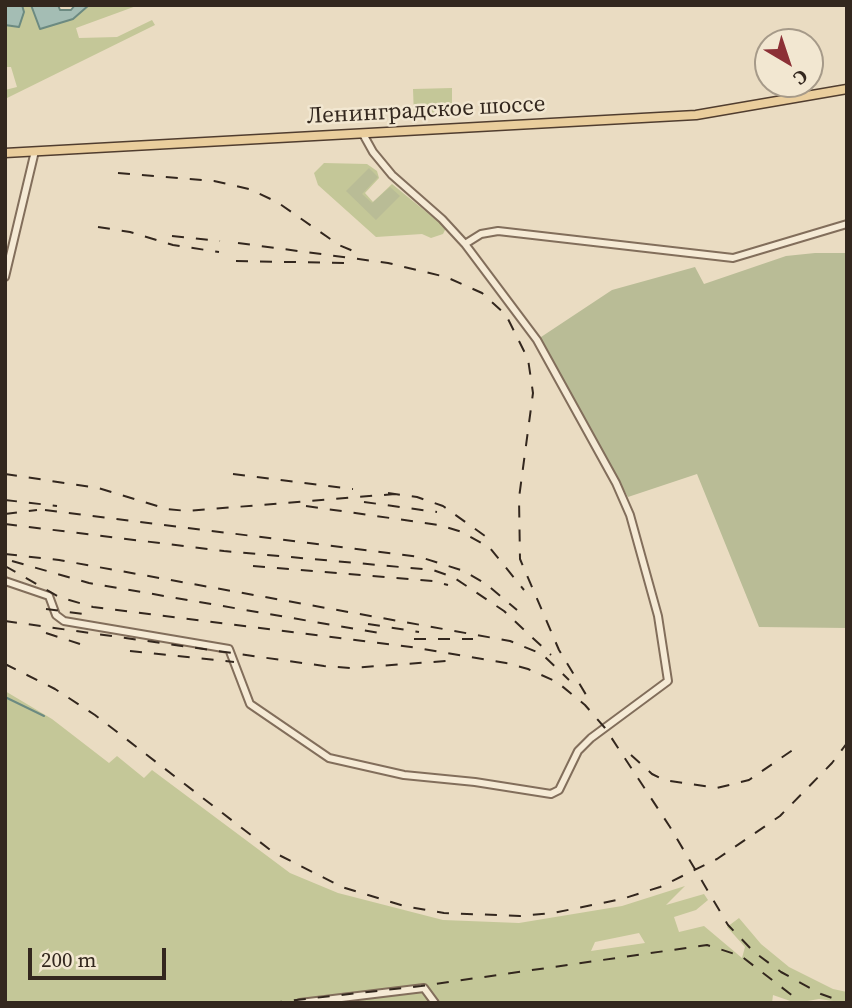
<!DOCTYPE html>
<html>
<head>
<meta charset="utf-8">
<style>
  body { margin:0 }
  #map { position:relative; width:852px; height:1008px; overflow:hidden; background:#eadcc2; font-family:"Source Serif 4",serif }
  canvas { display:block }
  .frame { position:absolute; inset:0; border:7px solid #33271e; pointer-events:none }
  .north { position:absolute; left:754px; top:28px; width:70px; height:70px; box-sizing:border-box; background:#f2e7d1; border:2px solid #a69a89; border-radius:50%; rotate:141deg; font-size:19px; font-weight:700; line-height:28px; text-align:center; color:#33271e }
  .north::after { content:''; display:block; margin:auto; width:24px; height:32px; background:#8c3036; clip-path:polygon(50% 0,100% 100%,50% 72%,0 100%) }
  .scale { position:absolute; left:28px; top:948px; width:138px; height:32px; box-sizing:border-box; border:4px solid #33271e; border-top:0; padding-left:9px; font-size:21px; line-height:24px; white-space:nowrap; color:#33271e; -webkit-text-stroke:5px #f2e7d1; paint-order:stroke }
</style>
</head>
<body>
<div id="map">
<canvas width="852" height="1008"></canvas>
<div class="frame"></div>
<div class="north">С</div>
<div class="scale">200 m</div>
</div>
<script>
const c = document.querySelector('canvas').getContext('2d');
c.lineJoin = 'round';
function fillPath(path, color) { c.fillStyle = color; c.fill(path, 'evenodd'); }
const toPath = rows => new Path2D(rows.map(r => 'M' + r).join(''));
function trace(path, color, width, dash) { c.strokeStyle = color; c.lineWidth = width; c.lineCap = dash ? 'butt' : 'round'; c.setLineDash(dash || []); c.stroke(path); }
function write(font, color, halo, rows, align = 'center') {
  c.font = font + ' "Source Serif 4",serif'; c.lineWidth = 5; c.setLineDash([]); c.textBaseline = 'middle'; c.strokeStyle = halo; c.fillStyle = color; for (const [text, x, y, turn = 0] of rows) {
    c.save(); c.translate(x, y); c.rotate((+turn || 0) * Math.PI / 180); c.textAlign = isNaN(turn) ? turn : align; if (halo) c.strokeText(text, 0, 0); c.fillText(text, 0, 0); c.restore();
  }
}
fillPath(toPath([
  [22,5,31,5,40,29,89,5,139,5,76,28,79,38,117,37,152,20,155,25,5,99,5,90,17,87,11,67,5,67,5,25,19,27,24,12],
  [452,88,452,116,414,117,413,89],
  [324,163,367,164,377,171,379,178,365,193,373,202,392,184,446,228,443,234,431,238,422,234,376,237,318,185,314,173],
  [5,691,52,719,109,763,117,756,144,778,152,770,290,873,338,893,443,920,519,923,622,906,685,886,666,905,704,894,708,900,696,910,674,917,679,932,704,926,742,958,745,947,727,927,739,918,761,944,789,967,833,989,847,992,847,1003,819,999,796,1003,773,995,772,1003,5,1003],
  [639,933,645,943,591,951,595,942]
]), '#c4c798');
fillPath(toPath([
  [369,168,378,177,362,194,372,203,390,187,400,196,376,220,346,191],
  [815,253,847,253,847,628,759,627,697,474,628,497,538,339,612,290,695,267,704,284,786,256]
]), '#b9bc96');
const water = toPath([
  [5,5,22,5,24,12,19,27,5,25,5,5],
  [31,5,58,5,60,10,71,10,75,5,89,5,73,19,40,29,31,5]
]);
fillPath(water, '#a4bdb4');
trace(water, '#6c8a81', 2);
trace(toPath([
  [5,697,44,716]
]), '#6c8a81', 2);
const minor = toPath([
  [465,244,481,234,498,231,733,258,847,224],
  [5,277,35,151],
  [5,581,49,596,56,615,64,621,229,649,250,704,329,758,404,775,475,782,551,794,559,790,578,751,591,738,668,681,658,616,630,515,616,483,537,340,465,244,442,219,392,175,373,152,363,134],
  [300,1003,424,988,435,1003]
]);
const major = toPath([
  [5,153,696,115,847,89]
]);
trace(minor, '#826e5b', 10);
trace(major, '#503d2f', 11);
trace(minor, '#f5ead5', 6);
trace(major, '#eace9d', 8);
trace(toPath([
  [118,173,214,181,249,189,277,202,339,245,358,253],
  [98,227,130,232,173,245,219,252],
  [172,236,220,241],
  [238,243,388,263,446,277,482,293,506,315,528,359,533,393,519,498,520,559,559,650,588,698],
  [236,261,344,263],
  [5,474,98,488,167,509,187,511,395,494],
  [233,474,353,489],
  [388,493,417,497,443,506,485,536],
  [5,500,57,506],
  [364,502,437,512],
  [306,506,439,525,462,532,490,548,524,590],
  [45,510,420,557,464,571,486,584,517,610],
  [5,514,37,510],
  [5,524,224,551,433,570,453,577,504,611,551,655],
  [5,554,59,560,510,641,542,654,569,680],
  [12,561,89,583,379,633],
  [5,566,59,597,93,607,411,647,506,663,528,669,557,682,585,705,605,728,670,827,728,925,754,952,781,972,821,994,846,1003],
  [253,566,433,581,448,585],
  [46,609,91,615],
  [5,621,324,666,350,668,447,661],
  [368,624,419,632],
  [46,633,80,644],
  [414,639,473,639],
  [130,651,234,662],
  [5,664,55,689,95,715,273,852,342,887,404,906,444,913,520,916,553,913,622,899,660,887,717,859,780,816,832,763,847,743],
  [631,755,652,774,664,780,717,788,749,780,800,745],
  [270,1003,421,986,707,945,741,956,802,1003]
]), '#33271e', 2, [12, 12]);
write('23px', '#33271e', '#f2e7d1', [
  ["Ленинградское шоссе",426,111,-3]
]);
</script>
</body>
</html>
